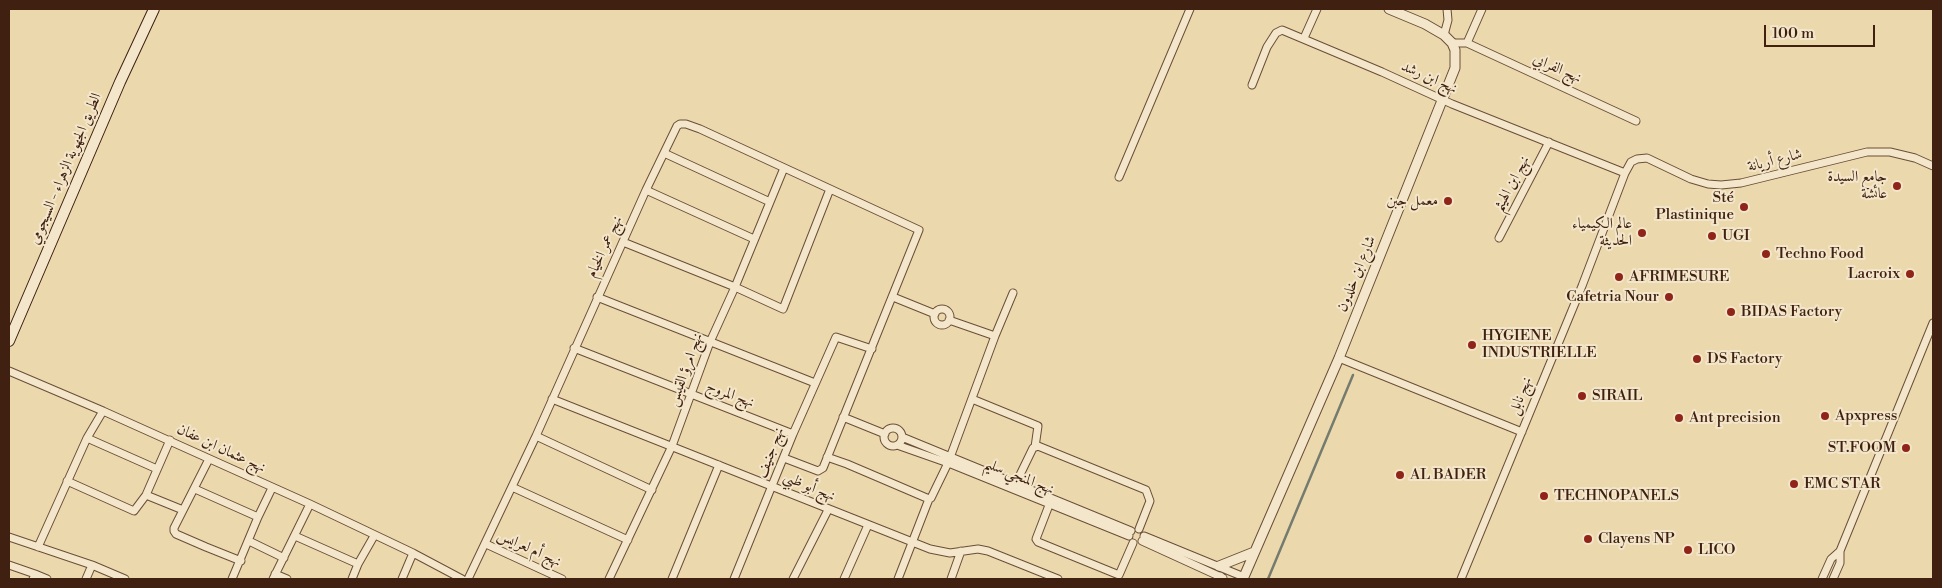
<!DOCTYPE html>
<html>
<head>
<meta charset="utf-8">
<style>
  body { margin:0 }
  #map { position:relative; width:1942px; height:588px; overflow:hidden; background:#ecd8ad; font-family:"Libre Bodoni",serif }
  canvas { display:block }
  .frame { position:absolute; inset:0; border:10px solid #3f2011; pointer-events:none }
  .scale { position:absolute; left:1764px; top:25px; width:111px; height:22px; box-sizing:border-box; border:2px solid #3f2011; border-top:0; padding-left:6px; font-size:15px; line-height:18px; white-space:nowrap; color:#3f2011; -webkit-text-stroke:4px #f3e6ca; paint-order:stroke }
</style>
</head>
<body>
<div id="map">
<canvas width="1942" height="588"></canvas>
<div class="frame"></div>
<div class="scale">100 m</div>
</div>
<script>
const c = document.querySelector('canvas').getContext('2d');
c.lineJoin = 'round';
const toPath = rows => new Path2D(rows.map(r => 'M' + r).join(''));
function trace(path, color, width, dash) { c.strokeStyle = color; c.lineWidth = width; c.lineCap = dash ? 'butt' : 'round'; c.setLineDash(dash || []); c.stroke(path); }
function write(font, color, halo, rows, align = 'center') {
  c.font = font + ' "Libre Bodoni",Amiri,serif'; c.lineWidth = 4; c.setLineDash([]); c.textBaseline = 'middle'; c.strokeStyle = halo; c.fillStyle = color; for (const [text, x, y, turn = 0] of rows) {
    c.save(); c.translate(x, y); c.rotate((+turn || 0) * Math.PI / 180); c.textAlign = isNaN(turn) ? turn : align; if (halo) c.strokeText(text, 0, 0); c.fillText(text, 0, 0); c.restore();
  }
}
trace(toPath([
  [1268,579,1353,375]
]), '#757c6f', 2.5);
const minor = toPath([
  [1444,35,1448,20,1447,9],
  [1304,38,1317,9],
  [1452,43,1467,43,1482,9],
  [1467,43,1636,121],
  [1252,85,1267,47,1276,33,1282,30,1382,72,1452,104,1625,173],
  [664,153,770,202],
  [1119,177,1190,9],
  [646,190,754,239],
  [1499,238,1549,142],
  [623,242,735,287,783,309,830,189],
  [597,297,815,383],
  [893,297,935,314],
  '934 317a8 8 0 1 1 16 0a8 8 0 1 1-16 0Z',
  [949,320,995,336],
  [574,348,793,434],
  [1339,358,1522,432],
  [9,371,103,411],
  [552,399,930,549,950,553,978,549,988,551,1058,579],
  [972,399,1038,426,1035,447],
  [843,417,885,434],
  '884 437a9 9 0 1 1 18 0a9 9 0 1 1-18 0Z',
  [536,436,652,490],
  [902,437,1131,531],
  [87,438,157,469],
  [897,445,951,464,1129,536],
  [827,457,847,464,929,499,931,498,948,463,995,336,1013,293],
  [209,459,174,528,174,531,176,534,206,547,241,561],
  [67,481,134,511,146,495,170,440],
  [1016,483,1033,448,1038,446,1146,490,1150,501,1139,529],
  [512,487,628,540],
  [195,489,258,517],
  [146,495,183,510],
  [1051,500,1036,539,1038,542,1119,575,1133,543],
  [295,536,358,564],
  [1144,536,1244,577],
  [9,537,92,565,125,579],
  [249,541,284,558],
  [1142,541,1223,578],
  [486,544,562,579],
  [38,547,87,438,103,411,310,504,413,553,462,579],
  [9,565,35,574],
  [275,574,287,579],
  [33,579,35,574,47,579],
  [86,579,92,565],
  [232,579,258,517,272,488],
  [273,579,310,504],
  [352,579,358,564,374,536],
  [402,579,413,553],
  [468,579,536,436,646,190,677,126,680,124,686,124,700,129,919,230,823,468,818,471,784,458],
  [609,579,672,446,710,342,735,287,784,168],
  [672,579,719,465],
  [734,579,793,434,836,337,872,349],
  [793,579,828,510],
  [844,579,868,525],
  [898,579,929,499],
  [951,579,961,551],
  [1461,579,1582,286,1625,173,1631,162,1637,159,1647,158,1691,179,1708,184,1721,185,1741,183,1867,152,1890,152,1915,158,1933,166],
  [1822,579,1831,559,1840,551],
  [1833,579,1840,563,1840,551,1933,323]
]);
const tertiary = toPath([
  [1219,566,1254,552],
  [1220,577,1221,579],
  [1243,579,1339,358,1455,68,1455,50,1452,43,1444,35,1425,24,1389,9]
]);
const secondary = toPath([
  [9,341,120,82,154,9]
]);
trace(minor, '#6a4e38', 9);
trace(tertiary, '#6a4e38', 11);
trace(secondary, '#3f2011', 12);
trace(minor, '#f3e6ca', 7);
trace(tertiary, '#f3e6ca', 9);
trace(secondary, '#f3e6ca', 10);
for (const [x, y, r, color] of [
  [1897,186,5,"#8f2418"],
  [1448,201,5,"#8f2418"],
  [1744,207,5,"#8f2418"],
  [1642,233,5,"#8f2418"],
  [1712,236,5,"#8f2418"],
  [1766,254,5,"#8f2418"],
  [1910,274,5,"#8f2418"],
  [1619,277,5,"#8f2418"],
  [1669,297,5,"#8f2418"],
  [1731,312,5,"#8f2418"],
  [1472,345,5,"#8f2418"],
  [1697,359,5,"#8f2418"],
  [1582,396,5,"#8f2418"],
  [1825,416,5,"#8f2418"],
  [1679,418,5,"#8f2418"],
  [1906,448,5,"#8f2418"],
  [1400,475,5,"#8f2418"],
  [1794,484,5,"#8f2418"],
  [1544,496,5,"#8f2418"],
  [1588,539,5,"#8f2418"],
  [1688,550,5,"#8f2418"]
]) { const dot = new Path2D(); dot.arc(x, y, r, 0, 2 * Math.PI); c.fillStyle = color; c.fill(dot); trace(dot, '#f3e6ca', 2); }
write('15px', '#3f2011', '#f3e6ca', [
  ["نهج الفرابي",1557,69,24],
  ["نهج ابن رشد",1429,78,24],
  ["شارع أريانة",1775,161,-14],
  ["الطريق الجهوية الزهراء - السيجومي",66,169,-67],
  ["نهج ابن الهيثم",1512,184,-62],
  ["نهج عمر الخيام",605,247,-65],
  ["شارع ابن خلدون",1357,274,-68],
  ["نهج امرؤ القيس",686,370,-70],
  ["نهج المروج",730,395,21],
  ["نهج نابل",1521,396,-68],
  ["نهج عثمان ابن عفان",221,449,25],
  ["نهج جنيف",771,453,-69],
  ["نهج المنجي سليم",1019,477,22],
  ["نهج أبو ظبي",809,487,23],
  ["نهج أم لعرايس",529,549,25]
]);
write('15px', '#3f2011', '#f3e6ca', [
  ["جامع السيدة",1887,177,"right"],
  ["عائشة",1887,194,"right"],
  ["Sté",1734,198,"right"],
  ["Plastinique",1734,215,"right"],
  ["معمل جبن",1438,201,"right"],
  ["عالم الكيمياء",1632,224,"right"],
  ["الحديثة",1632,241,"right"],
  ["UGI",1722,236],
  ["Techno Food",1776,254],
  ["Lacroix",1900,274,"right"],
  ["AFRIMESURE",1629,277],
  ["Cafetria Nour",1659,297,"right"],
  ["BIDAS Factory",1741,312],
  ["HYGIENE",1482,336],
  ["INDUSTRIELLE",1482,353],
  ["DS Factory",1707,359],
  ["SIRAIL",1592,396],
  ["Apxpress",1835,416],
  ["Ant precision",1689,418],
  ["ST.FOOM",1896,448,"right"],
  ["AL BADER",1410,475],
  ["EMC STAR",1804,484],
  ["TECHNOPANELS",1554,496],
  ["Clayens NP",1598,539],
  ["LICO",1698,550]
], 'left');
</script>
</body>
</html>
